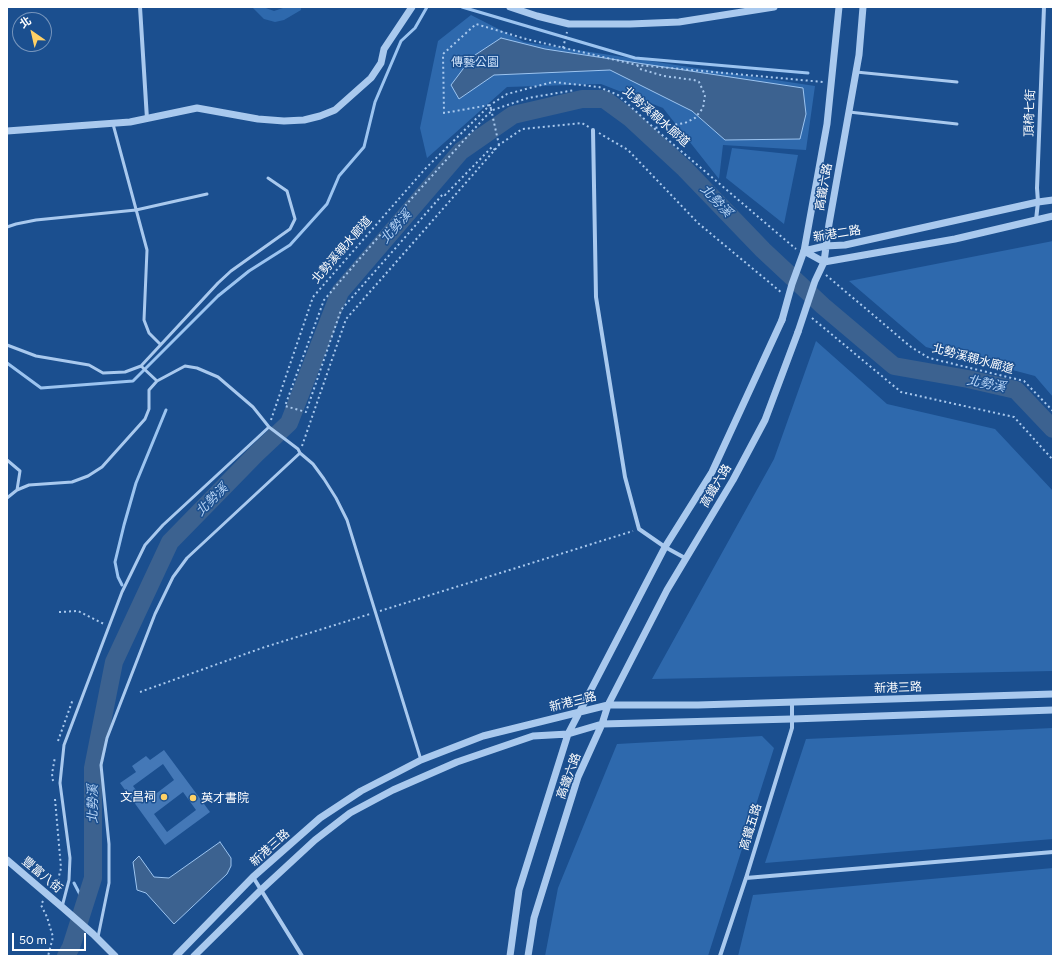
<!DOCTYPE html>
<html>
<head>
<meta charset="utf-8">
<style>
  body { margin:0 }
  #map { position:relative; width:1060px; height:963px; overflow:hidden; background:#1b4f8f; font-family:Figtree,"Noto Sans TC",sans-serif }
  canvas { display:block }
  .frame { position:absolute; inset:0; border:8px solid #fff; pointer-events:none }
  .north { position:absolute; left:12px; top:12px; width:40px; height:40px; box-sizing:border-box; background:#1b4f8f; border:1px solid #7695bc; border-radius:50%; rotate:326deg; font-size:11px; font-weight:700; line-height:16px; text-align:center; color:#fff }
  .north::after { content:''; display:block; margin:auto; width:14px; height:18px; background:#ffd166; clip-path:polygon(50% 0,100% 100%,50% 72%,0 100%) }
  .scale { position:absolute; left:12px; top:933px; width:74px; height:18px; box-sizing:border-box; border:2px solid #fff; border-top:0; padding-left:5px; font-size:12px; line-height:14px; white-space:nowrap; color:#fff; -webkit-text-stroke:3px #1b4f8f; paint-order:stroke }
</style>
</head>
<body>
<div id="map">
<canvas width="1060" height="963"></canvas>
<div class="frame"></div>
<div class="north">北</div>
<div class="scale">50 m</div>
</div>
<script>
const c = document.querySelector('canvas').getContext('2d');
c.lineJoin = 'round';
function fillPath(path, color) { c.fillStyle = color; c.fill(path, 'evenodd'); }
const toPath = rows => new Path2D(rows.map(r => 'M' + r).join(''));
function trace(path, color, width, dash) { c.strokeStyle = color; c.lineWidth = width; c.lineCap = dash ? 'butt' : 'round'; c.setLineDash(dash || []); c.stroke(path); }
function write(font, color, halo, rows, align = 'center') {
  c.font = font + ' Figtree,"Noto Sans TC",sans-serif'; c.lineWidth = 3; c.setLineDash([]); c.textBaseline = 'middle'; c.strokeStyle = halo; c.fillStyle = color; for (const [text, x, y, turn = 0] of rows) {
    c.save(); c.translate(x, y); c.rotate((+turn || 0) * Math.PI / 180); c.textAlign = isNaN(turn) ? turn : align; if (halo) c.strokeText(text, 0, 0); c.fillText(text, 0, 0); c.restore();
  }
}
fillPath(toPath([
  [252,7,263,7,274,11,286,7,301,7,301,10,284,20,275,22,264,19],
  [471,15,524,42,815,86,806,150,723,145,719,179,663,108,601,84,507,87,427,158,420,128,438,41],
  [732,148,798,155,784,224,726,178],
  [1053,241,1053,397,1035,376,926,347,849,281],
  [816,341,887,404,995,429,1053,491,1053,671,652,679,774,459],
  [1053,728,1053,839,765,863,806,739],
  [762,736,774,748,708,956,545,956,558,888,617,744],
  [1053,868,1053,956,738,956,753,895]
]), '#2e69ad');
const water = toPath([
  [501,38,545,49,803,88,806,114,800,139,725,140,692,111,610,70,494,75,459,99,451,85,472,57,501,38],
  [220,842,231,858,231,866,227,874,174,924,146,893,137,890,133,862,139,856,154,877,169,878,220,842]
]);
fillPath(water, '#3c6290');
trace(water, '#9cc4f0', 1);
trace(toPath([
  [462,7,635,58,808,73],
  [7,363,41,388,133,381,218,296,249,271,290,245,327,204,339,176,364,147,375,102,401,41,415,28,427,7],
  [122,585,118,577,115,562,124,525,136,483,166,410],
  [74,883,85,904]
]), '#9cc4f0', 3);
trace(toPath([
  [66,956,71,947,93,878,93,768,114,662,170,542,256,454,289,423,340,292,461,151,513,115,582,99,604,99,630,118,685,169,763,250,823,306,894,366,968,379,1016,390,1053,429]
]), '#3c6290', 18);
fillPath(toPath([
  [164,750,210,812,165,845,120,783,136,772,132,766,146,756,150,760],
  [163,764,174,780,145,802,133,786],
  [183,792,196,810,167,832,154,814]
]), '#4478b7');
trace(toPath([
  [563,48,567,32],
  [637,65,640,69,664,76,694,80,699,82,705,95,703,108,695,118,685,123,654,128],
  [491,109,490,105,444,113,443,54,476,24,526,39,637,65,823,82],
  [599,133,628,150,698,223,782,293],
  [495,150,492,147,445,195,443,194,341,310,306,412,285,406,324,300,412,198,485,117,493,110,528,98,575,90],
  [826,275,911,347,929,358,1024,381,1053,411],
  [812,318,901,392,1014,417,1053,460],
  [271,420,313,297,425,169,490,105,507,94,553,82,599,87,618,95,654,128,796,249],
  [302,446,346,319,478,169,499,145,522,129,582,123,589,127],
  [380,611,633,531],
  [59,612,78,611,104,624],
  [140,692,262,648,370,614],
  [58,741,73,699],
  [53,781,52,774,55,757],
  [55,799,61,868,55,892],
  [43,901,41,905,47,917,53,937,48,956]
]), '#a9c9ee', 2, [2, 3]);
trace(toPath([
  [856,72,957,82],
  [849,112,957,124],
  [113,124,147,250,144,320,149,333,160,344],
  [7,227,16,224,36,220,136,210,207,194],
  [7,345,36,356,89,365,103,373,125,372,141,366,218,283,231,271,290,229,295,219,287,191,268,178],
  [141,366,157,381,185,366,197,368,218,377,253,407,269,427,298,449,300,453,313,464,324,479,336,498,347,520,421,760],
  [7,460,20,471,17,490],
  [7,498,17,490,29,485,72,482,88,476,102,467,145,419,149,409,149,390,157,381],
  [62,907,69,880,70,858,60,783,64,745,122,592,145,545,163,525,269,427],
  [98,937,109,883,109,844,101,765,107,738,155,614,173,577,187,558,300,453]
]), '#a9c9ee', 3);
trace(toPath([
  [140,7,147,119],
  [593,130,596,297,625,477,639,529,665,547,685,558],
  [1036,220,1038,202,1037,188,1044,7],
  [253,877,302,956],
  [746,878,1053,852],
  [720,956,746,878,792,728,792,702]
]), '#a9c9ee', 4);
trace(toPath([
  [510,7,537,16,569,24,630,24,679,22,774,7],
  [7,131,130,122,197,108,258,119,284,121,304,120,320,116,335,110,371,78,381,63,384,49,412,7],
  [804,251,824,262,955,239,1053,216],
  [804,251,825,246,845,245,1038,202,1053,200],
  [804,251,827,124,839,7],
  [824,262,829,224,859,55,863,7],
  [7,860,62,907,93,934,115,956],
  [176,956,253,877,320,818,361,791,396,773,421,760,483,736,608,705,698,705,1053,694],
  [194,956,262,889,315,840,350,813,393,790,457,762,533,736,568,734,602,724,792,719,1053,710],
  [510,956,519,890,568,734,665,547,712,472,782,320],
  [528,956,534,918,578,777,602,724,608,705,667,590,733,480,765,420,798,332]
]), '#a9c9ee', 7);
trace(toPath([
  [491,109,499,145]
]), '#a9c9ee', 2, [2, 3]);
trace(toPath([
  [782,320,792,284,804,251],
  [798,332,815,281,824,262]
]), '#a9c9ee', 7);
for (const [x, y, r, color] of [
  [164,797,4,"#ffd166"],
  [193,798,4,"#ffd166"]
]) { const dot = new Path2D(); dot.arc(x, y, r, 0, 2 * Math.PI); c.fillStyle = color; c.fill(dot); trace(dot, '#1b4f8f', 1.5); }
write('12px', '#cfe3fa', '#1b4f8f', [
  ["傳藝公園",475,62]
]);
write('12px', '#fff', '#1b4f8f', [
  ["頂椅七街",1030,113,-88],
  ["北勢溪親水廊道",656,117,41],
  ["高鐵六路",824,187,-80],
  ["新港二路",837,234,-9],
  ["北勢溪親水廊道",342,250,-49],
  ["北勢溪親水廊道",973,359,15],
  ["高鐵六路",716,486,-59],
  ["新港三路",898,688,-2],
  ["新港三路",573,702,-14],
  ["高鐵六路",569,776,-70],
  ["高鐵五路",751,827,-73],
  ["新港三路",270,848,-42],
  ["豐富八街",42,875,40]
]);
write('12px', '#fff', '#1b4f8f', [
  ["文昌祠",156,797],
  ["英才書院",201,798,"left"]
], 'right');
write('italic 13px', '#b5d3f5', '#1b4f8f', [
  ["北勢溪",716,201,46],
  ["北勢溪",396,227,-49],
  ["北勢溪",986,384,11],
  ["北勢溪",212,500,-45],
  ["北勢溪",93,804,-90]
]);
</script>
</body>
</html>
